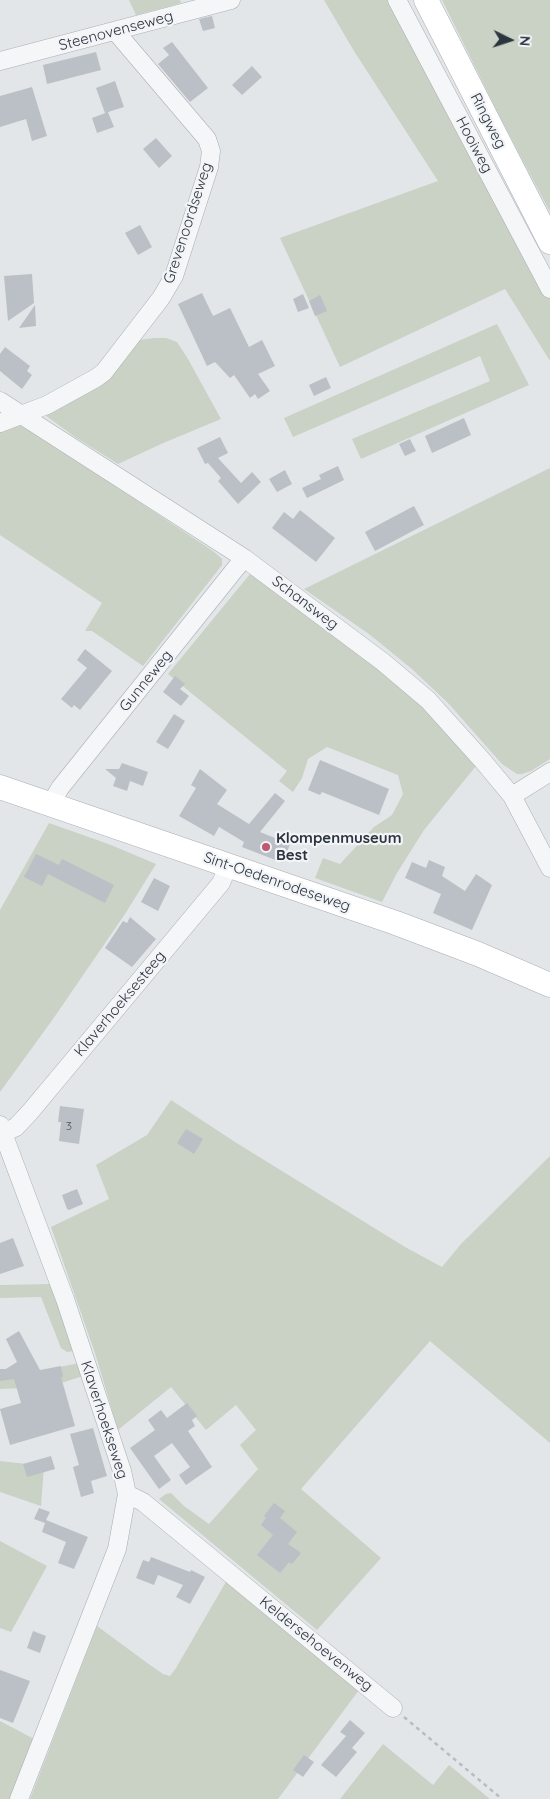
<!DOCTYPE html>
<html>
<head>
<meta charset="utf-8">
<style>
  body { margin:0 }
  #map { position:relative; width:550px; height:1799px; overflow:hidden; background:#e2e6e9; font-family:Quicksand,sans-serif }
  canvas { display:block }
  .north { position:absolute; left:485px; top:15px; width:50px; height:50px; -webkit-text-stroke:4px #f2f4f7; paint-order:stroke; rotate:94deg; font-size:14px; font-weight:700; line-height:20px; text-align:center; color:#2c353f }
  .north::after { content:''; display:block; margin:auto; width:18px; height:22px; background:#2c353f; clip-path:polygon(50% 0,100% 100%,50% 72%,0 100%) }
</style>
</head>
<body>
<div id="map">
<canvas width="550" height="1799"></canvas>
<div class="north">N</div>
</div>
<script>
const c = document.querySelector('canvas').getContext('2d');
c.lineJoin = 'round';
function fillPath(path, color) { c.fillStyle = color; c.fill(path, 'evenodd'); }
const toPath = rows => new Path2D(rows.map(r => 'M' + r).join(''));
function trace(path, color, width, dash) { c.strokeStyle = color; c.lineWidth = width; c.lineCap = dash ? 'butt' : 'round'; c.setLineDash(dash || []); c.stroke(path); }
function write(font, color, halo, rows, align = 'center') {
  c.font = font + ' Quicksand,sans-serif'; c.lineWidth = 4.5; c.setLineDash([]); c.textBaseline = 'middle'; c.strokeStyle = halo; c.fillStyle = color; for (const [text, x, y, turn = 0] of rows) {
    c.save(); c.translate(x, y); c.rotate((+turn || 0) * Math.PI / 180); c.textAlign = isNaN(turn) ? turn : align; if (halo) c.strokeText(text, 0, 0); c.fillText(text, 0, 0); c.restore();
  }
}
fillPath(toPath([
  [129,0,180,0,181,3,136,15],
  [324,0,394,0,550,299,550,361,505,289,340,367,280,238,438,181,354,51],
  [442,0,550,0,550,212,501,119],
  [497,324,529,385,361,459,352,439,490,381,480,356,293,437,284,418],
  [154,338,166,338,177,342,188,359,221,419,161,444,118,464,75,437,45,415,47,412,64,406,88,392,133,341],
  [19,422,213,551,222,559,222,565,143,666,92,631,85,631,102,603,0,535,0,431],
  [550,468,550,759,531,771,522,774,517,774,502,764,449,704,412,669,369,634,304,589],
  [250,574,316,619,416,699,476,766,424,830,397,873,382,902,315,878,323,858,340,864,374,827,392,815,403,794,398,775,327,747,308,759,302,778,293,792,279,781,287,771,168,674],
  [49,823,111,845,156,864,125,914,53,1019,0,1092,0,910],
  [171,1100,235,1142,405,1247,442,1267,461,1244,550,1156,550,1443,430,1341,301,1489,381,1558,317,1630,159,1499,166,1494,171,1493,184,1506,209,1524,258,1469,240,1445,256,1430,236,1405,206,1430,171,1387,118,1430,95,1353,51,1227,109,1199,96,1165,147,1135],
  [52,1284,75,1351,67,1352,61,1348,41,1297,0,1298,0,1285],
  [79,1363,83,1376,55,1385,26,1388,0,1389,0,1374,36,1372],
  [0,1461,44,1466,41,1506,0,1492],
  [0,1541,47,1566,11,1632,0,1628],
  [227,1580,359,1690,278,1799,30,1799,97,1626,150,1665,163,1674,170,1676,176,1668],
  [0,1721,36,1740,12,1799,0,1799],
  [383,1744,433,1785,449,1765,490,1799,340,1799]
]), '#c9d2c4');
fillPath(toPath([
  [212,16,215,28,203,31,199,19],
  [172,42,208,88,190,102,158,64,169,55,163,48],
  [96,52,101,70,47,84,43,65],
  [252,66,262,77,242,95,232,85],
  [115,81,124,107,105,113,96,88],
  [32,87,47,136,32,141,26,119,0,127,0,96],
  [108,112,114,127,97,133,92,118],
  [156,138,172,156,159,168,143,149],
  [140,225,152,247,138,255,125,233],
  [32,274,34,303,8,321,4,276],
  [202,293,213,316,230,308,249,347,262,340,275,366,258,374,270,391,258,399,255,394,250,398,234,375,230,378,215,362,207,366,178,304],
  [303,294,309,308,298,312,293,299],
  [320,295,327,311,315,316,309,301],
  [35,305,36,326,19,328],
  [5,347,30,366,27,371,32,375,22,389,0,371,0,354],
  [326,377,331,388,314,396,309,385],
  [464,418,471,435,432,453,425,436],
  [220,437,228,453,218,458,241,483,252,472,261,482,238,504,218,481,221,478,208,463,205,464,197,448],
  [410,439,416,451,405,456,399,444],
  [338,466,344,480,307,498,302,488,321,479,319,475],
  [285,470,292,484,277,492,269,479],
  [414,506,424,525,375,551,365,532],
  [300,510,335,538,316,562,272,528,284,512,293,519],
  [85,649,112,671,80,710,74,705,72,708,61,699,87,668,77,660],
  [175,676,185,684,180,689,189,696,181,706,163,692],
  [174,714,185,721,168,749,156,742],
  [320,760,389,789,379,815,322,792,320,795,308,790],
  [122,763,148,772,143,786,130,781,127,791,113,786,116,778,105,769,119,769],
  [200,769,227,790,217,804,249,824,275,793,285,801,260,832,290,844,283,863,242,847,244,842,219,827,214,836,179,816,196,788,191,785],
  [36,854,59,865,62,859,114,885,105,903,48,874,42,886,24,877],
  [429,860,445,867,442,876,465,891,476,874,492,885,472,930,433,913,441,894,405,878,412,862,426,868],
  [154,878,170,886,158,911,141,902],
  [130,917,156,939,132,967,105,948,123,921,127,923],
  [60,1106,84,1109,79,1144,59,1141,61,1122,58,1122],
  [186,1129,203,1139,194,1154,177,1143],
  [77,1189,83,1204,69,1210,67,1209,62,1195],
  [13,1238,24,1266,0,1274,0,1243],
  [19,1331,40,1370,61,1366,63,1377,61,1377,75,1426,10,1445,0,1409,21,1403,14,1379,0,1381,0,1369,6,1369,17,1362,6,1339],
  [187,1403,197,1416,192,1420,195,1426,188,1431,212,1467,186,1485,179,1475,190,1467,172,1443,154,1456,171,1480,159,1489,130,1448,155,1430,148,1420,161,1410,167,1418],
  [93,1428,107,1476,91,1481,94,1493,81,1497,73,1467,79,1465,70,1434],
  [51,1456,55,1469,27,1477,23,1464],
  [274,1503,285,1511,280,1518,297,1532,288,1544,301,1553,292,1564,289,1562,280,1573,257,1555,273,1535,261,1525,266,1518,264,1516],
  [39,1508,50,1512,46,1520,88,1537,74,1569,58,1563,66,1542,42,1532,45,1523,34,1519],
  [151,1557,190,1572,191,1570,205,1577,190,1604,176,1597,183,1585,158,1575,154,1585,136,1578,143,1560,149,1562],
  [33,1631,46,1636,40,1653,27,1648],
  [0,1670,30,1681,13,1723,0,1718],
  [350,1720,365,1733,352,1748,357,1752,336,1777,321,1765,346,1736,340,1732],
  [304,1755,314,1762,303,1777,293,1770]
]), '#bac0c5');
const street = toPath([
  [397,0,550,289],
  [0,61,231,0],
  [0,401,244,558,383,662,428,700,482,760,512,796,550,868],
  [0,423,47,405,96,378,104,372,161,298,174,276,209,167,211,151,207,139,116,32],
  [512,796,550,772],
  [50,805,60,788,244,558],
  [0,1125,65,1299,122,1471,127,1494,117,1549,19,1799],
  [3,1133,16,1127,30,1112,221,883,228,866],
  [127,1494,143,1502,393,1708]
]);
const secondary = toPath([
  [426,0,550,242],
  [0,787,396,923,478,954,550,985]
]);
trace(street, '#a8adb3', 19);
trace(secondary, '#a8adb3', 25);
trace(toPath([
  [404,1717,502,1799]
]), '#b9bcc0', 2.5, [4, 4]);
trace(street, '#f5f6f8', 18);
trace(secondary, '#fff', 24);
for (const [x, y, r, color] of [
  [266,847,5,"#c05671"]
]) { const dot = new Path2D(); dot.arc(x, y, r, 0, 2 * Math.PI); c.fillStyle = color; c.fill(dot); trace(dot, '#f2f4f7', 2); }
write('12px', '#505860', null, [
  ["3",69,1126]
]);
write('15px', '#2c353f', '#f2f4f7', [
  ["Steenovenseweg",116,31,-15],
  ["Ringweg",488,121,63],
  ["Hooiweg",474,145,62],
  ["Grevenoordseweg",188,223,-72],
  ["Schansweg",305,603,37],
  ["Gunneweg",146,681,-51],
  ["Sint-Oedenrodeseweg",277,882,19],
  ["Klaverhoeksesteeg",120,1004,-50],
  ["Klaverhoekseweg",104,1420,72],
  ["Keldersehoevenweg",316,1644,39]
]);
write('bold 15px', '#2c353f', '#f2f4f7', [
  ["Klompenmuseum",276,838],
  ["Best",276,855]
], 'left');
</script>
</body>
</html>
